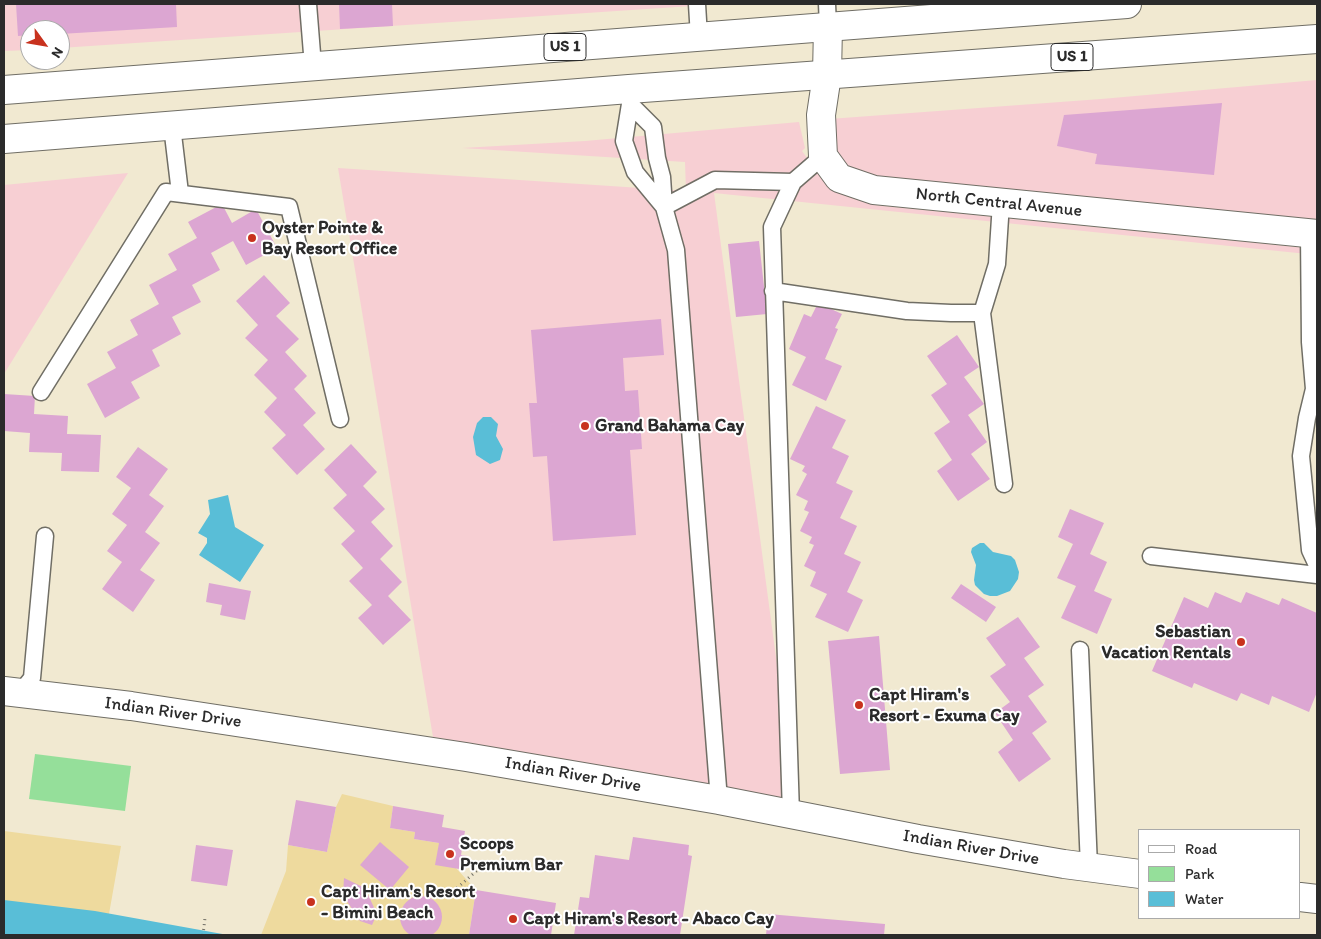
<!DOCTYPE html>
<html>
<head>
<meta charset="utf-8">
<style>
  body { margin:0 }
  #map { position:relative; width:1321px; height:939px; overflow:hidden; background:#f1e9d1; font-family:Itim,sans-serif }
  canvas { display:block }
  .frame { position:absolute; inset:0; border:5px solid #2b2b2b; pointer-events:none }
  .legend { position:absolute; left:1138px; top:829px; width:162px; height:90px; box-sizing:border-box; background:#fff; border:1px solid #aaa; margin:0; padding:6px 9px; list-style:none; font-size:15px; color:#2b2b2b }
  .legend li { display:flex; align-items:center; gap:10px; height:25px }
  .legend b { width:25px; border:1px solid #aaa }
  .north { position:absolute; left:20px; top:20px; width:50px; height:50px; box-sizing:border-box; background:#fff; border:1px solid #aaa; border-radius:50%; rotate:122deg; font-size:14px; font-weight:700; line-height:20px; text-align:center; color:#2b2b2b }
  .north::after { content:''; display:block; margin:auto; width:18px; height:22px; background:#c8321e; clip-path:polygon(50% 0,100% 100%,50% 72%,0 100%) }
</style>
</head>
<body>
<div id="map">
<canvas width="1321" height="939"></canvas>
<div class="frame"></div>
<ul class="legend">
<li><b style="height:6px;background:#fff"></b>Road</li>
<li><b style="height:14px;background:#95df9a"></b>Park</li>
<li><b style="height:14px;background:#59bed7"></b>Water</li>
</ul>
<div class="north">N</div>
</div>
<script>
const c = document.querySelector('canvas').getContext('2d');
c.lineJoin = 'round';
function fillPath(path, color) { c.fillStyle = color; c.fill(path, 'evenodd'); }
const toPath = rows => new Path2D(rows.map(r => 'M' + r).join(''));
function trace(path, color, width, dash) { c.strokeStyle = color; c.lineWidth = width; c.lineCap = dash ? 'butt' : 'round'; c.setLineDash(dash || []); c.stroke(path); }
function write(font, color, halo, rows, align = 'center') {
  c.font = font + ' Itim,sans-serif'; c.lineWidth = 4; c.setLineDash([]); c.textBaseline = 'middle'; c.strokeStyle = halo; c.fillStyle = color; for (const [text, x, y, turn = 0] of rows) {
    c.save(); c.translate(x, y); c.rotate((+turn || 0) * Math.PI / 180); c.textAlign = isNaN(turn) ? turn : align; if (halo) c.strokeText(text, 0, 0); c.fillText(text, 0, 0); c.restore();
  }
}
fillPath(toPath([
  [4,4,722,4,60,48,60,30,30,30,30,50,4,51],
  [1317,80,1317,220,876,176,848,166,837,151,829,119,1101,99],
  [799,122,805,148,802,151,827,185,835,191,874,205,1317,249,1317,255,714,193,795,800,720,786,433,737,338,168,686,191,685,162,462,148,585,141],
  [128,173,59,285,4,374,4,185]
]), '#f7cfd3');
fillPath(toPath([
  [35,754,131,766,125,811,29,799]
]), '#95df9a');
fillPath(toPath([
  [342,794,393,806,390,828,415,832,414,839,439,843,456,868,476,890,469,935,261,935,286,871,288,845,327,852,336,807],
  [4,831,121,846,109,914,4,901]
]), '#eeda9e');
fillPath(toPath([
  [483,417,491,417,498,424,496,436,503,449,500,460,490,464,476,455,473,437,477,423],
  [228,495,235,527,264,545,240,582,199,555,207,543,207,538,198,533,210,514,208,500],
  [980,543,984,543,993,552,1011,556,1015,560,1019,572,1018,579,1010,591,997,596,990,596,984,594,975,585,974,580,976,565,971,552,972,548],
  [4,900,95,911,228,935,4,935]
]), '#59bed7');
fillPath(toPath([
  [16,4,176,4,177,27,60,34,60,30,30,30,30,35,18,36],
  [339,4,392,4,393,26,340,29],
  [1222,103,1214,175,1095,164,1097,154,1057,146,1064,115],
  [222,204,232,223,256,209,277,248,246,265,233,241,211,253,220,270,192,285,201,302,172,317,181,334,152,350,160,366,131,382,140,398,105,418,87,384,116,368,107,352,138,335,130,320,159,304,149,285,177,270,168,254,197,238,188,222],
  [759,241,767,314,736,317,728,244],
  [264,275,290,303,276,316,299,339,285,352,307,376,294,389,316,413,303,425,325,449,297,475,272,448,286,435,264,412,277,398,254,375,268,360,245,338,258,325,236,301],
  [818,303,842,314,835,328,838,329,825,359,842,366,826,401,792,385,806,357,789,349,804,314,811,317],
  [661,319,664,355,623,358,625,391,638,390,642,449,630,450,636,535,553,541,547,456,533,457,529,403,537,403,531,330],
  [957,335,979,367,964,377,984,404,968,415,987,442,971,454,990,479,958,501,937,471,952,460,934,433,950,422,931,395,947,384,927,356],
  [4,394,35,396,34,414,68,416,67,434,101,435,99,472,61,471,62,453,29,452,30,433,4,431],
  [816,406,846,420,832,448,849,456,836,483,853,491,840,518,857,526,844,554,861,562,847,592,863,600,848,632,815,617,827,594,810,586,816,572,804,566,814,545,809,543,812,537,800,531,809,512,804,510,808,501,796,495,807,474,802,471,805,466,790,459],
  [351,444,377,472,363,486,385,509,371,522,393,546,380,559,402,582,388,596,411,620,383,645,358,618,372,605,349,581,363,568,341,544,355,531,333,508,347,495,324,470],
  [138,447,168,469,149,495,164,506,145,532,160,543,140,570,155,580,133,612,102,589,122,562,107,551,127,525,112,514,131,488,116,477],
  [1070,509,1104,523,1090,554,1107,562,1094,591,1112,599,1097,634,1061,618,1076,586,1057,578,1073,544,1058,537],
  [209,583,251,591,245,620,220,615,222,605,206,602],
  [961,584,996,607,986,622,951,598],
  [1215,592,1241,603,1246,592,1279,605,1282,598,1317,613,1317,692,1309,712,1272,696,1269,705,1241,693,1237,701,1194,683,1192,688,1152,671,1184,597,1208,608],
  [1018,617,1040,647,1024,658,1044,685,1028,696,1047,722,1032,733,1051,759,1019,782,998,752,1013,740,995,713,1010,702,990,676,1006,665,986,638],
  [879,636,890,770,840,774,828,641],
  [296,800,336,807,327,852,288,845],
  [393,806,444,815,442,827,465,831,461,855,468,856,465,870,435,865,439,843,414,839,415,832,390,828],
  [633,837,689,845,688,855,692,856,680,935,574,935,580,897,589,898,595,855,629,860],
  [380,842,409,867,390,890,360,865],
  [196,845,233,850,227,886,191,881],
  [344,878,365,888,377,914,372,925,360,921,343,895],
  [476,890,556,903,551,935,469,935],
  '400 917a21 21 0 1 1 42 0a21 21 0 1 1-42 0Z',
  [768,914,885,924,884,935,766,935]
]), '#dca6d2');
const lane = toPath([
  [308,4,313,66],
  [697,4,699,37],
  [827,4,828,26],
  [630,97,630,104,624,141,635,172,664,207],
  [630,104,653,127,657,158,662,177,664,207,676,250,719,800],
  [172,126,180,193],
  [1001,203,997,264,982,313,1004,484],
  [664,207,715,180,793,182],
  [1309,234,1310,342,1314,389,1307,418,1301,456,1310,550,1317,565],
  [773,291,907,311,951,313,982,313],
  [41,392,166,192,289,207,340,419],
  [1151,556,1317,575],
  [1080,650,1089,867],
  [20,693,32,678,45,536],
  [791,814,772,227,793,182,823,156]
]);
const secondary = toPath([
  [828,26,827,75,821,115,823,156,839,178,874,190,1317,234],
  [4,691,131,706,466,757,719,800,918,839,1064,864,1140,874],
  [1300,897,1317,899]
]);
const primary = toPath([
  [4,90,1127,4],
  [4,139,629,89,1317,39]
]);
trace(lane, '#706e65', 19);
trace(secondary, '#706e65', 30);
trace(primary, '#706e65', 30);
trace(toPath([
  [457,888,480,868],
  [203,935,205,918]
]), '#706e65', 3, [1, 4]);
trace(lane, '#fff', 16);
trace(secondary, '#fff', 28);
trace(primary, '#fff', 28);
for (const [x, y, r, color] of [
  [252,238,5,"#c8321e"],
  [585,426,5,"#c8321e"],
  [1241,642,5,"#c8321e"],
  [859,705,5,"#c8321e"],
  [450,854,5,"#c8321e"],
  [311,902,5,"#c8321e"],
  [513,919,5,"#c8321e"]
]) { const dot = new Path2D(); dot.arc(x, y, r, 0, 2 * Math.PI); c.fillStyle = color; c.fill(dot); trace(dot, '#fff', 2); }
for (const [x, y, w] of [
  [565,47,42],
  [1072,57,42]
]) { const box = new Path2D(); box.roundRect(x - w / 2, y - 13.5, w, 27, 4); c.fillStyle = '#fff'; c.fill(box); trace(box, '#2b2b2b', 1); }
write('bold 16px', '#2b2b2b', null, [
  ["US 1",565,47],
  ["US 1",1072,57]
]);
write('18px', '#2b2b2b', '#fff', [
  ["North Central Avenue",999,203,6],
  ["Indian River Drive",173,713,8],
  ["Indian River Drive",573,775,10],
  ["Indian River Drive",971,848,10]
]);
write('bold 18px', '#2b2b2b', '#fff', [
  ["Oyster Pointe &",262,228],
  ["Bay Resort Office",262,249],
  ["Grand Bahama Cay",595,426],
  ["Sebastian",1231,632,"right"],
  ["Vacation Rentals",1231,653,"right"],
  ["Capt Hiram's",869,695],
  ["Resort - Exuma Cay",869,716],
  ["Scoops",460,844],
  ["Premium Bar",460,865],
  ["Capt Hiram's Resort",321,892],
  ["- Bimini Beach",321,913],
  ["Capt Hiram's Resort - Abaco Cay",523,919]
], 'left');
</script>
</body>
</html>
